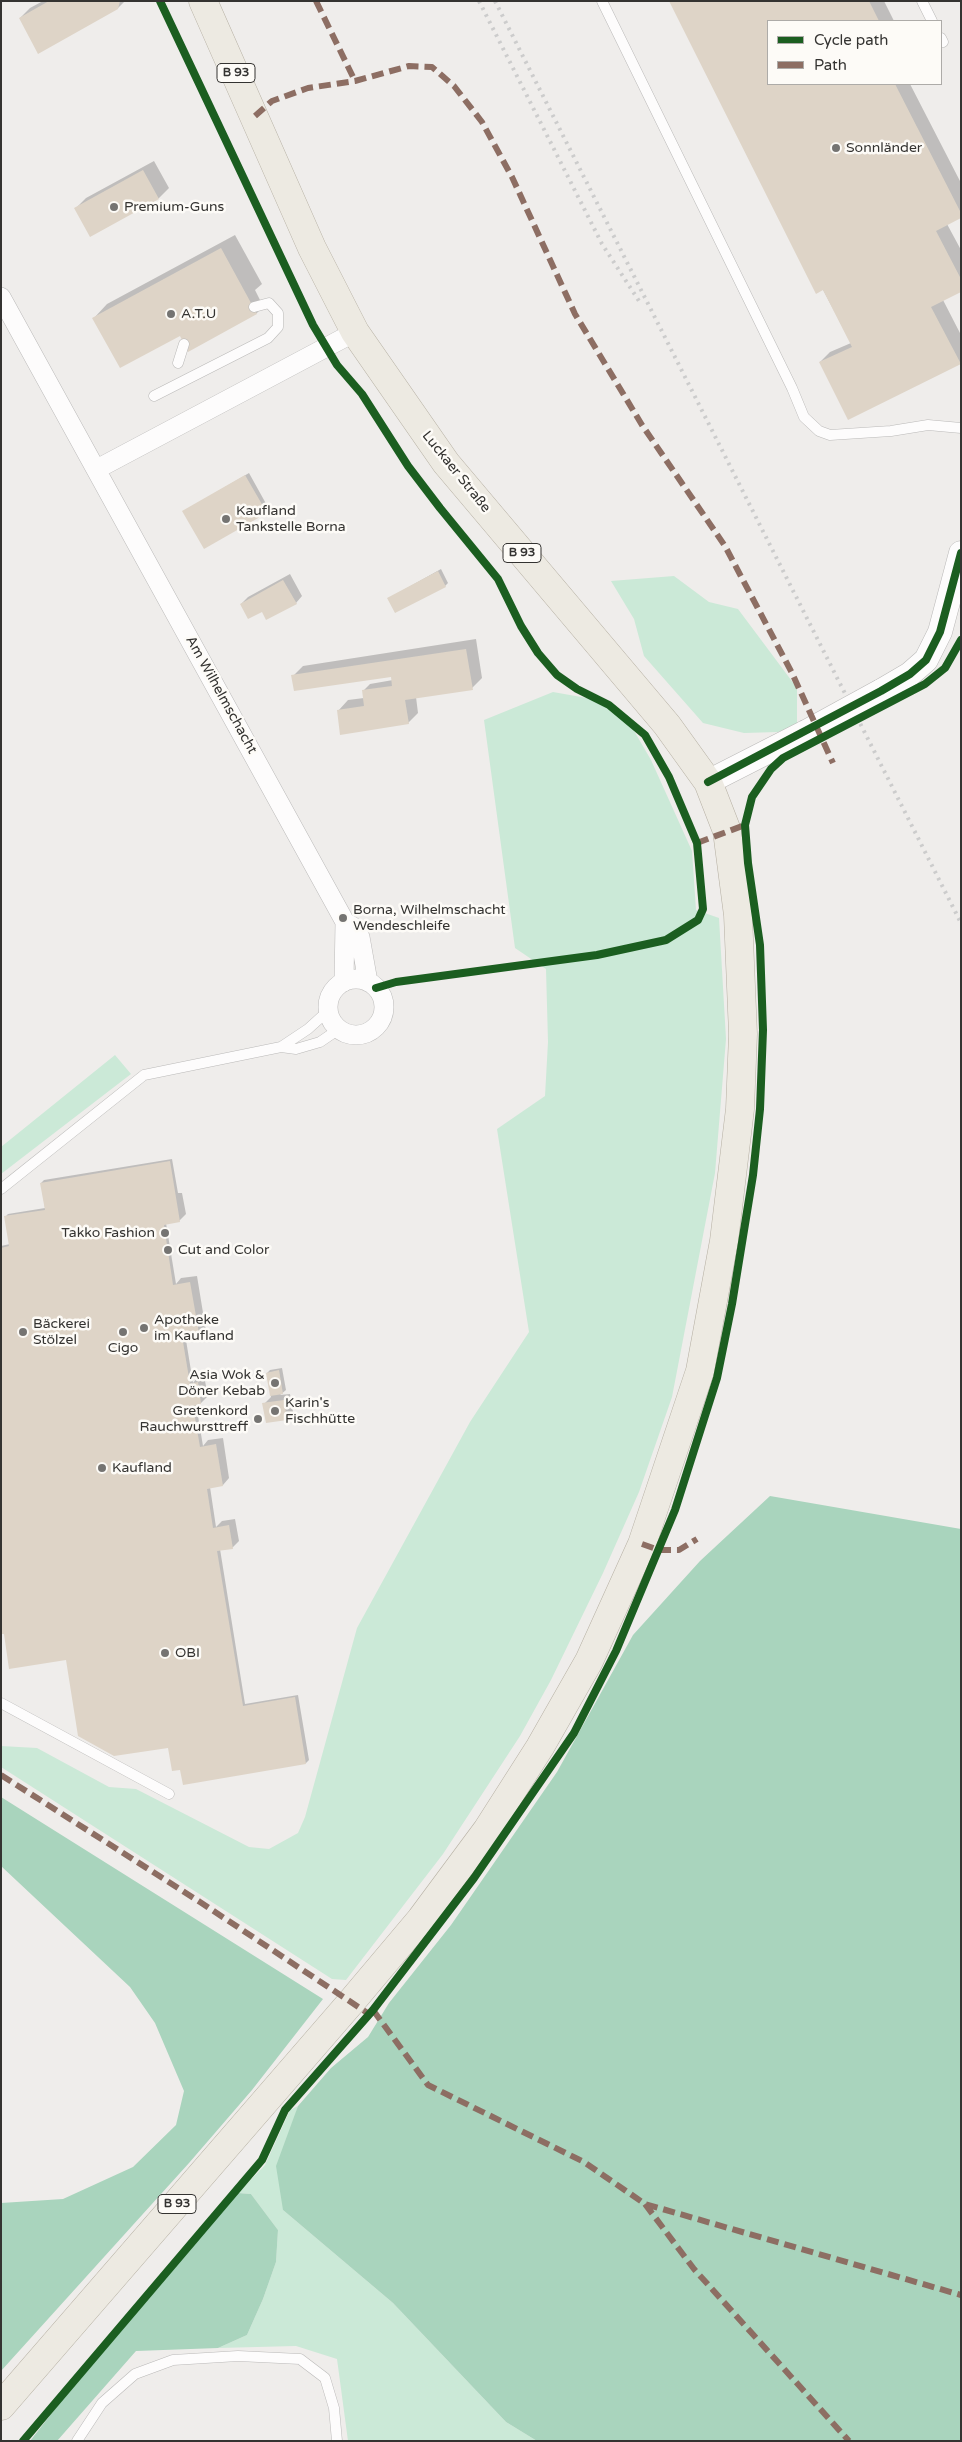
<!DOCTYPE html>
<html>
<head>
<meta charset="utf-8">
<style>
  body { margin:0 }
  #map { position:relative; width:962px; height:2442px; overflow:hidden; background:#efedeb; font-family:"Varela Round",sans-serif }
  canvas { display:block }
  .frame { position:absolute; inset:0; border:2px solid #343331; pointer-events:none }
  .legend { position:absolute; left:767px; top:20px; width:175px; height:65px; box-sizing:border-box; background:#fdfbf7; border:1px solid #adaba8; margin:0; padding:6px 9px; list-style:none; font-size:15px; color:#343331 }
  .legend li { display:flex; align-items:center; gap:10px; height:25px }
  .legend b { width:25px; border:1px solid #adaba8 }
</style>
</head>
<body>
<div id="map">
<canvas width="962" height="2442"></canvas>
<div class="frame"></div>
<ul class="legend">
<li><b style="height:6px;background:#1b5e20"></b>Cycle path</li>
<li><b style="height:6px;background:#8d6e63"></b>Path</li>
</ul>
</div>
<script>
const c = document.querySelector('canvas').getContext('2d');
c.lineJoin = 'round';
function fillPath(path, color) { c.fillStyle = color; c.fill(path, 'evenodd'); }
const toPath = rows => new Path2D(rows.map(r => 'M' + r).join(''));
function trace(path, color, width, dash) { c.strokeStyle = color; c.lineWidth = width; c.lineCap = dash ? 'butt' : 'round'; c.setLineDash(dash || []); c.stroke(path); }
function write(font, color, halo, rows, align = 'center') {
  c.font = font + ' "Varela Round",sans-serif'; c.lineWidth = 5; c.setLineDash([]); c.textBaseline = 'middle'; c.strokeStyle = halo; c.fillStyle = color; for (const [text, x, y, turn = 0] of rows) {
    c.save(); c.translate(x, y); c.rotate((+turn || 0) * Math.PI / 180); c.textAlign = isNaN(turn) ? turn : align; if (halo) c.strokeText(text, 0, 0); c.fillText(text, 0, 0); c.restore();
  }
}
fillPath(toPath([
  [674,576,709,602,738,609,797,688,797,726,778,732,744,733,703,723,644,656,634,619,611,581],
  [553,692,598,700,633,729,651,760,692,851,696,910,719,918,726,1039,715,1173,672,1397,639,1492,603,1573,551,1680,520,1736,443,1854,346,1980,332,1979,1,1767,1,1746,37,1748,109,1787,136,1789,249,1847,269,1849,298,1833,305,1817,357,1628,470,1422,529,1332,497,1129,545,1096,548,1042,546,969,515,948,484,720],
  [115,1055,131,1074,1,1174,1,1147],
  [298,2106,292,2128,283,2210,393,2303,506,2422,537,2441,348,2441,337,2359,296,2346,218,2348,247,2335,263,2299,276,2262,278,2230,251,2194,238,2193,265,2165,290,2110]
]), '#cbe9d7');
fillPath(toPath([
  [770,1496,961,1529,961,2441,537,2441,506,2422,393,2303,283,2210,276,2166,298,2106,331,2068,368,2037,389,2003,451,1925,557,1772,633,1635,700,1561],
  [1,1797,323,1999,252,2090,189,2163,1,2371,1,2203,63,2199,133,2167,176,2125,184,2091,155,2023,130,1987,1,1866],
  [238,2193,251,2194,278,2230,276,2262,263,2299,247,2335,218,2348,136,2351,57,2441,30,2441,70,2390]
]), '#a9d4bd');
fillPath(toPath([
  [43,1,125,1,118,8,20,18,30,8],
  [671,1,884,1,894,21,768,21,768,84,910,84,961,183,961,217,947,224,961,250,961,291,943,300,961,335,960,363,820,362,830,352,851,343],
  [154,161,169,188,159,198,91,235,76,208,86,198],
  [235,235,262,284,255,290,263,306,257,313,189,350,180,334,94,318,107,304],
  [249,473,269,509,266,512,184,511],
  [441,569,448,583,445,586,389,598],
  [290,574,302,596,296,603,262,610,241,604,248,597],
  [476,639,482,678,472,688,416,697,418,713,408,723,338,711,348,700,364,698,363,691,370,684,393,680,392,675,293,676,303,666],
  [172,1159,178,1193,182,1193,186,1214,179,1221,166,1223,176,1284,181,1278,197,1276,206,1331,199,1338,186,1340,193,1383,198,1377,204,1376,208,1396,201,1403,196,1404,203,1446,208,1440,223,1438,229,1478,223,1485,210,1487,216,1527,222,1521,235,1519,239,1541,232,1548,220,1549,245,1704,298,1695,309,1760,306,1763,181,1769,169,1746,67,1658,1,1633,1,1246,10,1244,5,1217,8,1214,45,1208,41,1183,44,1180],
  [282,1368,286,1390,280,1395,290,1394,293,1412,286,1419,264,1404,271,1397,267,1373,270,1370]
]), '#0003');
fillPath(toPath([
  [49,1,120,1,118,9,38,54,19,18],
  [669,1,869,1,879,21,768,21,768,84,895,84,961,213,961,218,936,231,961,279,961,292,931,307,961,364,848,420,819,362,852,347,823,290,816,294],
  [143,170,159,199,90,237,74,208],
  [221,248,257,314,188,352,180,336,120,368,92,318],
  [245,475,267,513,204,549,182,511],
  [438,571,446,587,395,613,387,598],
  [283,580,297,604,266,620,262,612,248,619,240,604],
  [466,649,473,690,405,700,409,724,340,735,337,710,364,706,362,690,392,686,391,677,294,691,291,675],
  [170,1161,180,1222,164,1225,173,1285,190,1282,200,1339,183,1342,190,1384,198,1382,201,1404,193,1406,200,1447,216,1444,223,1486,207,1489,213,1528,229,1525,233,1549,217,1551,243,1706,295,1697,306,1764,183,1785,180,1770,172,1771,168,1748,114,1756,78,1736,66,1660,9,1669,4,1634,1,1634,1,1248,9,1246,4,1216,45,1210,40,1183],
  [279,1370,283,1394,270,1396,266,1373],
  [284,1400,287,1420,266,1423,262,1403]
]), '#ded4c7');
const service = toPath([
  [602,1,792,388,804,417,819,431,830,435,891,431,928,425,961,428],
  [922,1,932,21],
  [941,38,943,42],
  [178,363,184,344],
  [154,396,268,338,278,327,278,313,269,303,254,307],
  [281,1047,308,1029,329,1010],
  [1,1189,144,1075,281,1047,296,1049,320,1042,339,1029],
  [1,1703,169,1794],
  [77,2441,102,2403,135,2374,173,2360,238,2356,300,2359,325,2378,334,2408,337,2441]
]);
const minor = toPath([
  [1,297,345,922,355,928,360,937,368,982],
  [97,469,355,332],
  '328 1007a28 28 0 1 1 56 0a28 28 0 1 1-56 0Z',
  [344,982,345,922]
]);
const tertiary = toPath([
  [881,691,910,674,926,660,940,632,961,553],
  [708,782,806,732]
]);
const primary = toPath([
  [1,2406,352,2001,421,1919,487,1830,540,1747,589,1661,642,1544,700,1371,724,1241,740,1109,743,1034,738,915,727,831,708,782,667,725,446,463,355,332,312,248,203,1]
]);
trace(service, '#bab9b8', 11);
trace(minor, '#bab9b8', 20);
trace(tertiary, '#bab9b8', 25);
trace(primary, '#b5afa2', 29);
trace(service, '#fdfcfc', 10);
trace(minor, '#fdfcfc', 19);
trace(tertiary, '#fdfcfc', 24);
trace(primary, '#edeae2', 28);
trace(toPath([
  [479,1,602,244,639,301],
  [495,1,961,923]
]), '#ccc', 4, [2.5, 5]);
const tertiaryBridge = toPath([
  [806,732,881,691]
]);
trace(tertiaryBridge, '#bab9b8', 25, []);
trace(tertiaryBridge, '#fdfcfc', 24);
trace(toPath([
  [316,1,355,81],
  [255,116,272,101,308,88,355,81,409,66,432,67,454,86,482,122,512,177,575,314,642,425,725,546,792,673,833,763],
  [697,843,745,825],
  [642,1544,659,1550,679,1550,697,1539],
  [1,1775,200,1902,369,2014],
  [373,2010,428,2085,584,2162,645,2204,961,2295],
  [645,2204,694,2269,849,2441]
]), '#8d6e63', 6, [12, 6]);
trace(toPath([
  [160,1,313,325,337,365,362,394,408,466,440,508,498,579,521,626,538,653,557,675,577,689,609,705,645,735,669,777,697,843,703,909,698,920,666,940,597,955,396,982,376,988],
  [708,782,881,691,910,674,926,660,940,632,961,553],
  [23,2441,262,2160,285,2110,373,2010,474,1878,574,1733,616,1651,675,1510,717,1378,732,1304,753,1175,760,1109,763,1030,760,945,748,863,745,825,752,797,771,769,783,758,925,684,945,668,961,640]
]), '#1b5e20', 8);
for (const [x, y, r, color] of [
  [836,148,5,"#757472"],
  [114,207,5,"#757472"],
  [171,314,5,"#757472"],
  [226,519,5,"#757472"],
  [343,918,5,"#757472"],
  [165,1233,5,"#757472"],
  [168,1250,5,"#757472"],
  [144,1328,5,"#757472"],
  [23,1332,5,"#757472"],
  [123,1332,5,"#757472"],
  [275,1383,5,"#757472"],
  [275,1411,5,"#757472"],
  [258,1419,5,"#757472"],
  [102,1468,5,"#757472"],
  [165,1653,5,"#757472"]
]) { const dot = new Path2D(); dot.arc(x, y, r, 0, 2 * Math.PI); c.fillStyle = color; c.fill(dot); trace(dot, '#fdfbf7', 2); }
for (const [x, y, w] of [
  [236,73,38],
  [522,553,38],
  [177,2204,38]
]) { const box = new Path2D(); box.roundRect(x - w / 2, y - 9.5, w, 19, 4); c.fillStyle = '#fdfbf7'; c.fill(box); trace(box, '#343331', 1); }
write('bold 12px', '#343331', null, [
  ["B 93",236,73],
  ["B 93",522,553],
  ["B 93",177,2204]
]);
write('14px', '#343331', '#fdfbf7', [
  ["Sonnländer",846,148],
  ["Premium-Guns",124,207],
  ["A.T.U",181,314],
  ["Kaufland",236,511],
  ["Tankstelle Borna",236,527],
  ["Borna, Wilhelmschacht",353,910],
  ["Wendeschleife",353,926],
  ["Takko Fashion",155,1233,"right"],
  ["Cut and Color",178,1250],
  ["Apotheke",154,1320],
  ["im Kaufland",154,1336],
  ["Bäckerei",33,1324],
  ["Stölzel",33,1340],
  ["Cigo",123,1348,"center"],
  ["Asia Wok &",265,1375,"right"],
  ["Döner Kebab",265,1391,"right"],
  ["Karin's",285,1403],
  ["Fischhütte",285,1419],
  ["Gretenkord",248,1411,"right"],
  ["Rauchwursttreff",248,1427,"right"],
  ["Kaufland",112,1468],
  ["OBI",175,1653]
], 'left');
write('14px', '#343331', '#fdfbf7', [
  ["Luckaer Straße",456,472,51],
  ["Am Wilhelmschacht",221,695,61]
]);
</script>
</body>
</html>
